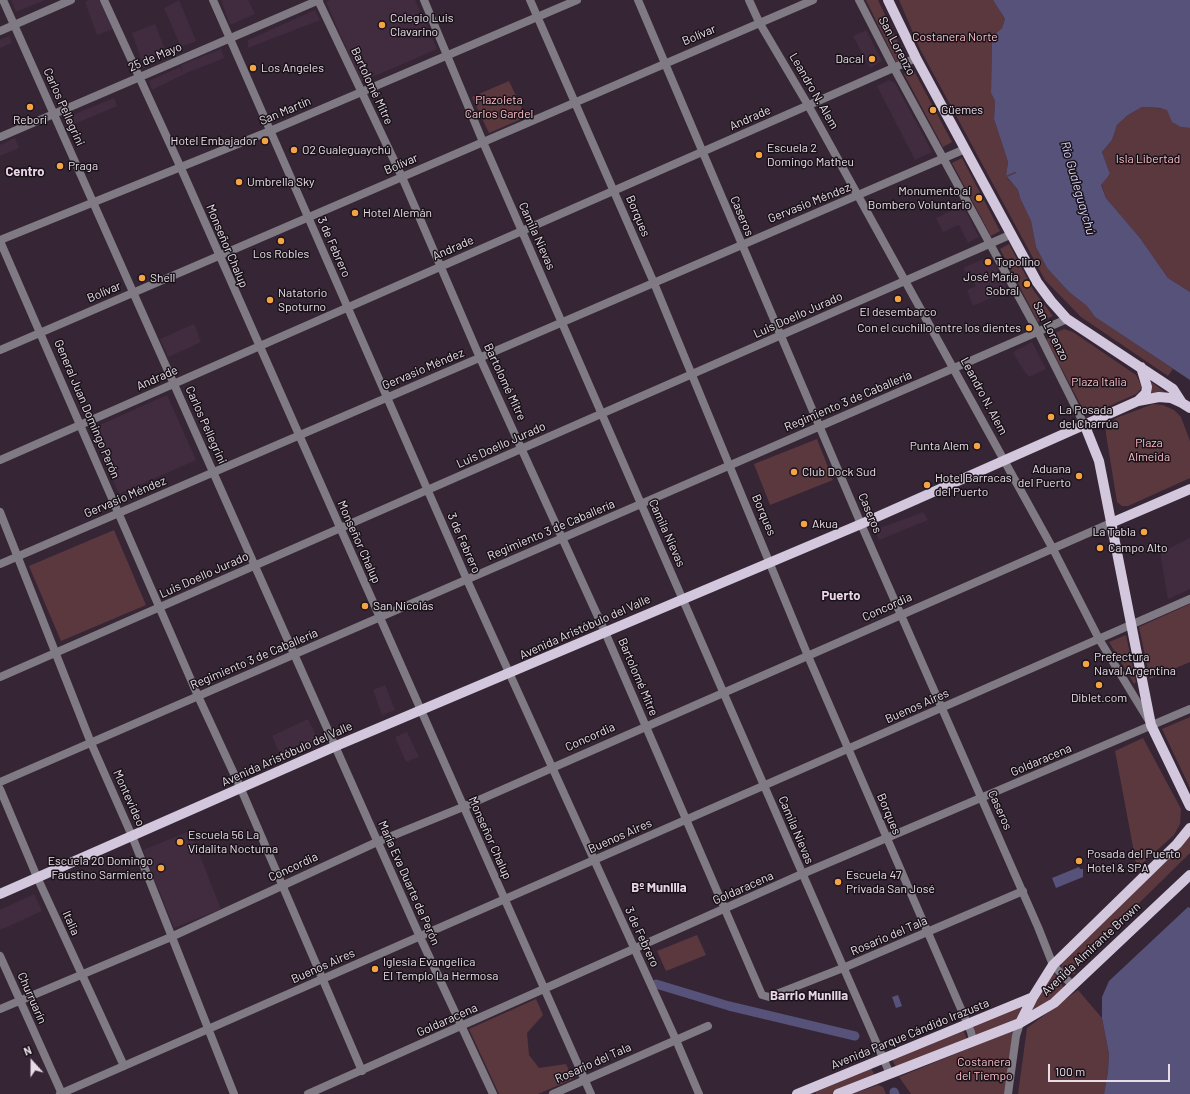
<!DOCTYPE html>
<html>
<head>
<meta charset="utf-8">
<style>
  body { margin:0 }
  #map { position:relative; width:1190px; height:1094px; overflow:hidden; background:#362635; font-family:Barlow,sans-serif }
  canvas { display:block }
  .north { position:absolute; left:12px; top:1042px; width:40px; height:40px; -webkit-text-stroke:3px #191219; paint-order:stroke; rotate:339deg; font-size:11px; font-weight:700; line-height:16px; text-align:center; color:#e8dde7 }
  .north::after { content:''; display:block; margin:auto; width:14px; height:18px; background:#e8dde7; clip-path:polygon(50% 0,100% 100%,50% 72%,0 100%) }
  .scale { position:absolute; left:1048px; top:1064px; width:122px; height:18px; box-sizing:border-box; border:2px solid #e8dde7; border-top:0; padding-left:5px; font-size:12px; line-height:14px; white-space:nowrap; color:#e8dde7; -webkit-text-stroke:3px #191219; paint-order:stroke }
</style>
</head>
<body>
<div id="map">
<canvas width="1190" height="1094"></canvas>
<div class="north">N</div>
<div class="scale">100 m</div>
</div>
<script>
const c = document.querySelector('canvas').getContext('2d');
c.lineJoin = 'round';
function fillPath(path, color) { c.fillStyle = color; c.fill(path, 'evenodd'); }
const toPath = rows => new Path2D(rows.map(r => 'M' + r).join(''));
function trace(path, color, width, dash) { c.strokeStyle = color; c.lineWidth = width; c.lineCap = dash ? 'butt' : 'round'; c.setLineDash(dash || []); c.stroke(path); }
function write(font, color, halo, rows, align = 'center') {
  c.font = font + ' Barlow,sans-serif'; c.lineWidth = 3; c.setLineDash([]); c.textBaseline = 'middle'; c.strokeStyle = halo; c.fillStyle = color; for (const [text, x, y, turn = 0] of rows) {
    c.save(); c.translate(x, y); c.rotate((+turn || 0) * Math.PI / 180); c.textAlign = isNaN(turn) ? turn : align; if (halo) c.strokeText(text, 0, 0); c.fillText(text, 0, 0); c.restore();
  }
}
fillPath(toPath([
  [11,0,45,0,16,12],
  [89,0,99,0,113,29,97,35,85,2],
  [179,0,196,41,181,47,164,8],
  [221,0,248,0,255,14,230,25],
  [330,0,415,0,437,49,361,82,326,2],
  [315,10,320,20,248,48,248,40],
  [155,24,166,52,142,62,132,33],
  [866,30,882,61,870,68,853,36],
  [9,36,12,43,0,48,0,40],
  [221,49,224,58,184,74,152,90,149,81,180,67,183,73,181,65],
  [889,80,895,83,932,152,915,160,877,86],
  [114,98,117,106,67,127,63,119],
  [15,138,19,148,0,156,0,145],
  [960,207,964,208,979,237,968,243,959,225,943,232,936,218],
  [990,256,1008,290,973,306,967,290,976,286,963,268],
  [194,324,201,342,168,357,160,339],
  [1032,342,1046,369,1029,377,1020,365,1013,352],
  [167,395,196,460,119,494,91,429],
  [923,512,928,520,879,540,875,530],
  [1190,538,1190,589,1168,599,1160,553],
  [385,685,395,710,382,715,373,690],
  [308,719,319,742,282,759,272,736],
  [407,732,419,757,406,762,395,737],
  [190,831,221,909,174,928,143,850],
  [34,894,42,911,0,930,0,910]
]), '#412b3f');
fillPath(toPath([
  [866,0,878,0,905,57,896,62],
  [899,0,993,0,1005,19,1002,28,992,37,991,93,995,101,994,119,1008,162,1006,176,1015,172,1016,173,1007,178,1018,190,1020,198,1031,221,1036,247,1047,268,1069,292,1087,306,1095,317,1173,369,1168,376,1081,317,1045,280,920,49],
  [913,69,952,142,943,147,904,74],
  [509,81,526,117,489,133,472,97],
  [1142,107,1167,109,1181,127,1190,128,1190,292,1168,278,1140,238,1106,198,1101,184,1110,174,1102,152,1112,140,1117,125,1128,115],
  [962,158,1000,231,991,236,952,163],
  [1009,244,1034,291,1053,316,1038,322,1000,249],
  [1064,329,1073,332,1136,375,1142,387,1140,390,1136,394,1091,414,1085,413,1047,341,1048,336],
  [1150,381,1166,393,1152,393],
  [1153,404,1163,405,1174,410,1181,417,1190,441,1190,478,1128,506,1122,506,1117,502,1106,434,1106,427,1116,418],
  [817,439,833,480,770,505,754,464],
  [114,530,146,605,61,641,29,566],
  [1190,604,1190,662,1150,679,1139,627],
  [1126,635,1136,682,1134,684,1109,642],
  [1190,717,1190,788,1162,729],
  [1143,738,1181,809,1180,824,1174,835,1137,868,1115,751],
  [1190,835,1190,853,1077,964,1075,974,1067,975,1062,971,1061,965,1062,962],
  [697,935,706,955,666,971,657,951],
  [1053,971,1065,989,1050,1000,1030,1012,1040,990],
  [1078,990,1102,1018,1109,1054,1108,1072,1104,1094,1018,1094,1027,1028],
  [536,999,543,1015,527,1033,529,1055,539,1068,566,1064,573,1079,538,1094,499,1094,469,1029],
  [1024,1003,1021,1020,975,1037,971,1026],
  [963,1030,967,1039,897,1069,892,1059],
  [1014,1030,1005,1094,911,1094,899,1077],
  [871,1068,875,1076,832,1094,816,1094,815,1090],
  [878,1085,883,1087,886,1094,852,1094]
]), '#5a383e');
fillPath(toPath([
  [993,0,1190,0,1190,128,1181,127,1172,122,1167,110,1160,108,1142,107,1128,115,1117,125,1112,140,1102,152,1110,174,1101,185,1106,198,1140,238,1168,278,1190,292,1190,380,1095,317,1087,306,1069,292,1047,268,1036,247,1031,221,1020,198,1018,190,1007,177,1016,173,1015,172,1006,176,1008,162,994,119,995,101,991,93,992,37,1002,28,1005,19],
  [1079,867,1080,869,1083,869,1083,877,1056,888,1052,878],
  [1188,907,1190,908,1190,1094,1104,1094,1108,1072,1109,1054,1102,1018,1102,997,1109,981],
  [898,995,902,1006,896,1008,892,997]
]), '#575279');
trace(toPath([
  [656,984,729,1006,855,1036],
  [894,1092,895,1094]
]), '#575279', 9);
trace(toPath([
  [3,0,420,937,493,1094],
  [104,0,180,166,591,1094],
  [213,0,467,580,676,1040,699,1094],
  [318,0,402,177,480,358,605,632,762,995,769,997,843,968,1023,891],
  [424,0,483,142,890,1074],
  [530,0,654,283,808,656,971,1032,973,1041],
  [638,0,861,524,1038,927,1053,965,1072,985],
  [749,0,759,22,808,105,1053,549,1099,639,1149,721],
  [859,0,894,68,1038,332,1085,426],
  [0,31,71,0],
  [0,137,319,0],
  [0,240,270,131,577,0],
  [0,241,198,696,241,789,362,1071],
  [0,350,813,0],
  [0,460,916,58],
  [0,512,91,743,132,836,234,1094],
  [0,564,965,149],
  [0,677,1012,234],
  [0,782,1067,319],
  [0,789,37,877,124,1066],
  [0,956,62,1094],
  [0,1009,171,937,377,842,463,807,1111,523],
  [60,1094,1190,599],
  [308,1094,802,874,1190,709],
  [553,1094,708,1026],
  [1008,1094,1016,1036,1020,1023]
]), '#7f7a84', 8);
trace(toPath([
  [888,0,916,58,965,149,1037,282,1051,301,1067,319,1173,389,1182,403,1190,408],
  [1138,401,1146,393,1147,387,1141,367],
  [1085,426,1099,461,1151,725,1190,806],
  [1111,523,1190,489],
  [0,894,336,746,861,524,1138,401,1159,397,1171,398,1182,403],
  [1020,1023,1033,997,1053,965,1177,844,1190,828],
  [797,1094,1033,997],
  [838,1094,1020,1023,1054,1003,1190,875]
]), '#d2c7dc', 10);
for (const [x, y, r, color] of [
  [382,25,4,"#f4a444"],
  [872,59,4,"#f4a444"],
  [253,68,4,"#f4a444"],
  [30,107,4,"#f4a444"],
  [933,110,4,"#f4a444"],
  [265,141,4,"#f4a444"],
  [294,150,4,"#f4a444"],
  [759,155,4,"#f4a444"],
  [60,166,4,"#f4a444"],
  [239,182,4,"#f4a444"],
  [979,198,4,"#f4a444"],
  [355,213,4,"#f4a444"],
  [281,241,4,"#f4a444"],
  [988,262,4,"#f4a444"],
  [142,278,4,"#f4a444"],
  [1027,284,4,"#f4a444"],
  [898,299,4,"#f4a444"],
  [270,300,4,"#f4a444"],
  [1029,328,4,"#f4a444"],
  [1051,417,4,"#f4a444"],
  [977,446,4,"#f4a444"],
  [794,472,4,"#f4a444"],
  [1079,476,4,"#f4a444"],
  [927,485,4,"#f4a444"],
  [804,524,4,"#f4a444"],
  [1144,532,4,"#f4a444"],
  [1100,548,4,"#f4a444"],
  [365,606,4,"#f4a444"],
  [1086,664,4,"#f4a444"],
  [1099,685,4,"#f4a444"],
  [180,842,4,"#f4a444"],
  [1079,861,4,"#f4a444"],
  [161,868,4,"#f4a444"],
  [838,882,4,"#f4a444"],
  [375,969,4,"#f4a444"]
]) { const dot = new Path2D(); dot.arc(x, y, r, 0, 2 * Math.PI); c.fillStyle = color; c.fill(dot); trace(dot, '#191219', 1.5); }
write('12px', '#e8dde7', '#191219', [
  ["Colegio Luis",390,18],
  ["Clavarino",390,32],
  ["Dacal",864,59,"right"],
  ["Los Angeles",261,68],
  ["Güemes",941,110],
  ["Rebori",30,120,"center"],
  ["Hotel Embajador",257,141,"right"],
  ["Escuela 2",767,148],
  ["Domingo Matheu",767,162],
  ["O2 Gualeguaychú",302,150],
  ["Praga",68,166],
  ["Umbrella Sky",247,182],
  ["Monumento al",971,191,"right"],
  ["Bombero Voluntario",971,205,"right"],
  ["Hotel Alemán",363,213],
  ["Los Robles",281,254,"center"],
  ["Topolino",996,262],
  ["José María",1019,277,"right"],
  ["Sobral",1019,291,"right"],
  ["Shell",150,278],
  ["Natatorio",278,293],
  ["Spoturno",278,307],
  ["El desembarco",898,312,"center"],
  ["Con el cuchillo entre los dientes",1021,328,"right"],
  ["La Posada",1059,410],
  ["del Charrúa",1059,424],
  ["Punta Alem",969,446,"right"],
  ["Aduana",1071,469,"right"],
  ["del Puerto",1071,483,"right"],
  ["Club Dock Sud",802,472],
  ["Hotel Barracas",935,478],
  ["del Puerto",935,492],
  ["Akua",812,524],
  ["La Tabla",1136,532,"right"],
  ["Campo Alto",1108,548],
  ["San Nicolás",373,606],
  ["Prefectura",1094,657],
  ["Naval Argentina",1094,671],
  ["Diblet.com",1099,698,"center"],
  ["Escuela 56 La",188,835],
  ["Vidalita Nocturna",188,849],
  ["Posada del Puerto",1087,854],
  ["Hotel & SPA",1087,868],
  ["Escuela 20 Domingo",153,861,"right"],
  ["Faustino Sarmiento",153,875,"right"],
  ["Escuela 47",846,875],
  ["Privada San José",846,889],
  ["Iglesia Evangelica",383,962],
  ["El Templo La Hermosa",383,976]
], 'left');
write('12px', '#e8dde7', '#191219', [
  ["Bolívar",699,35,-23],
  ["San Lorenzo",897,46,62],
  ["25 de Mayo",155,57,-23],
  ["Bartolomé Mitre",372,86,65],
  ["Leandro N. Alem",814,91,60],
  ["Carlos Pellegrini",64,107,66],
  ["San Martín",285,111,-23],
  ["Andrade",750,118,-24],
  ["Bolívar",401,164,-23],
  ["Gervasio Méndez",809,203,-22],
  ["Borques",638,216,67],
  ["Caseros",742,216,67],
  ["Camila Nievas",537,236,66],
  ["Monseñor Chalup",227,246,67],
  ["3 de Febrero",334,247,66],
  ["Andrade",453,248,-24],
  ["Bolívar",104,292,-23],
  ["Luis Doello Jurado",798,315,-24],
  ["San Lorenzo",1051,331,63],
  ["Gervasio Méndez",423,369,-23],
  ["Andrade",157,378,-24],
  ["Bartolomé Mitre",505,382,65],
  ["Leandro N. Alem",984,396,62],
  ["Regimiento 3 de Caballería",848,401,-23],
  ["General Juan Domingo Perón",87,409,67],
  ["Carlos Pellegrini",206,425,66],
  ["Luis Doello Jurado",501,445,-24],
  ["Gervasio Méndez",125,497,-23],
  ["Caseros",870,513,67],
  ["Borques",764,515,67],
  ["Regimiento 3 de Caballería",551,530,-23],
  ["Camila Nievas",667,533,66],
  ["Monseñor Chalup",359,542,66],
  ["3 de Febrero",464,543,66],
  ["Luis Doello Jurado",204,575,-24],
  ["Concordia",887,607,-24],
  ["Avenida Aristóbulo del Valle",585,627,-24],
  ["Regimiento 3 de Caballería",254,659,-23],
  ["Bartolomé Mitre",638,677,67],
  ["Buenos Aires",917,706,-24],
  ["Concordia",590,737,-24],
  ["Avenida Aristóbulo del Valle",287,754,-24],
  ["Goldaracena",1041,760,-23],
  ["Montevideo",129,798,66],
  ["Caseros",1000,810,66],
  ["Borques",889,814,67],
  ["Camila Nievas",796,830,67],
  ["Buenos Aires",620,836,-24],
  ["Monseñor Chalup",490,838,66],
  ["Concordia",293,867,-25],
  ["María Eva Duarte de Perón",409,883,66],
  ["Goldaracena",743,888,-24],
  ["Italia",71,923,66],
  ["Rosario del Tala",889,936,-23],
  ["3 de Febrero",642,937,65],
  ["Avenida Almirante Brown",1091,949,-43],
  ["Buenos Aires",323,966,-24],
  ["Churruarín",32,998,66],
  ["Goldaracena",447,1020,-24],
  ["Avenida Parque Cándido Irazusta",910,1034,-22],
  ["Rosario del Tala",593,1063,-24]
]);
write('12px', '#febec8', '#191219', [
  ["Costanera Norte",955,37],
  ["Plazoleta",499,100],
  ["Carlos Gardel",499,114],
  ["Isla Libertad",1148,159],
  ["Plaza Italia",1099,382],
  ["Plaza",1149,443],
  ["Almeida",1149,457],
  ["Costanera",984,1062],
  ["del Tiempo",984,1076]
]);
write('bold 13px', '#ead4e8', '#191219', [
  ["Centro",25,172],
  ["Puerto",841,596],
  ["Bº Munilla",659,888],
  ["Barrio Munilla",809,996]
]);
write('italic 13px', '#d7d3fc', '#191219', [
  ["Río Gualeguaychú",1078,188,74]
]);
</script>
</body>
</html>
